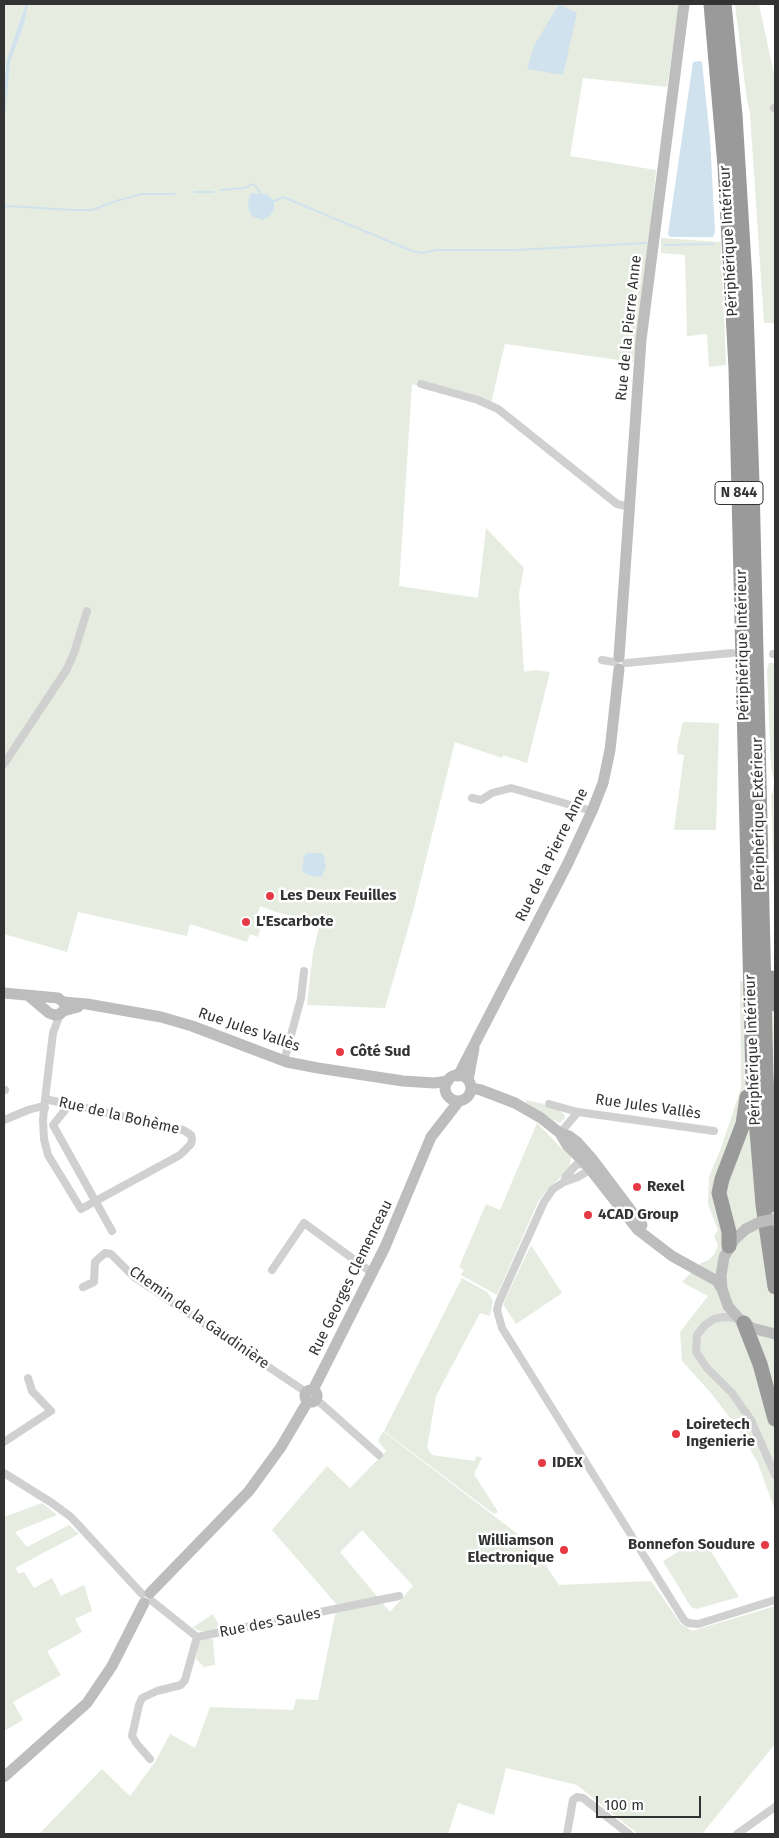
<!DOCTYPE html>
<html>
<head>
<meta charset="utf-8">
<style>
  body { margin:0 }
  #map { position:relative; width:779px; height:1838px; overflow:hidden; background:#fff; font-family:"Fira Sans",sans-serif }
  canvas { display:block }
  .frame { position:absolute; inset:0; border:5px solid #333; pointer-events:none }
  .scale { position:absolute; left:596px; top:1796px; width:105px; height:22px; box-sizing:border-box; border:2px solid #333; border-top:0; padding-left:6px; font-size:15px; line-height:18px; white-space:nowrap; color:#333; -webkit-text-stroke:4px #fff; paint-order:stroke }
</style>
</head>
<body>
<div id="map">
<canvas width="779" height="1838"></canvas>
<div class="frame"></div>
<div class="scale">100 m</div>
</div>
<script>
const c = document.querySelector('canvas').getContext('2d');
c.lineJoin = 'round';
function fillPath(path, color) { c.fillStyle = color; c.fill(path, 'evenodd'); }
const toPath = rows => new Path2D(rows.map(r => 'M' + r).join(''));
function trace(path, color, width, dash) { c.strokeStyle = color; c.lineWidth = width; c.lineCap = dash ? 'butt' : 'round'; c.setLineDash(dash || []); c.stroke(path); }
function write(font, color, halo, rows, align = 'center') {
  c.font = font + ' "Fira Sans",sans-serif'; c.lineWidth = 5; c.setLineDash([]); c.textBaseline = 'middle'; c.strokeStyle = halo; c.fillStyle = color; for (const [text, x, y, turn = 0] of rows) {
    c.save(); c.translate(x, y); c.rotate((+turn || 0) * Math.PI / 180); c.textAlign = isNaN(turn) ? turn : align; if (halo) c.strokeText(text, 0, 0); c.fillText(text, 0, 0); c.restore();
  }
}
fillPath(toPath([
  [4,4,679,4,667,87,583,78,570,156,656,170,649,245,633,362,505,344,491,403,412,384,399,586,478,598,486,528,524,568,519,593,524,672,534,670,550,672,527,763,503,755,502,758,455,742,413,911,385,1008,307,1005,313,952,320,923,276,912,260,906,254,925,261,927,258,937,250,934,247,942,190,924,187,936,78,912,67,952,4,934],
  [735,4,759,4,775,79,775,325,772,323,764,323,750,113,747,101],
  [661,238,721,242,726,365,709,367,707,334,687,336,685,255,661,253],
  [769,663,775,663,775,921,771,795,773,791,774,781,771,767,767,671],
  [683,722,719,723,716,830,674,830,684,755,678,754,677,746],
  [740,981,775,986,775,1510,757,1461,736,1426,711,1393,682,1361,680,1332,708,1296,682,1282,701,1263,709,1260,715,1253,718,1245,714,1236,718,1230,708,1204,709,1177,721,1148,741,1088],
  [526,1100,544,1104,546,1107,560,1111,564,1114,565,1118,560,1123,557,1122,526,1103],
  [537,1123,561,1148,569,1152,571,1158,570,1165,568,1170,546,1191,538,1202,497,1295,461,1275,464,1270,459,1267,486,1204,500,1210],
  [531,1245,562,1293,516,1324,503,1304],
  [462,1278,487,1292,493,1301,490,1316,480,1313,436,1396,427,1448,432,1455,475,1461,476,1456,482,1458,474,1474,498,1512,494,1514,384,1431],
  [383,1431,532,1545,559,1585,651,1581,681,1624,692,1631,775,1606,775,1744,702,1834,638,1834,577,1785,506,1768,494,1815,458,1803,448,1834,39,1834,102,1769,130,1796,155,1762,170,1734,195,1748,210,1707,293,1710,296,1699,318,1700,337,1605,272,1530,327,1466,350,1488,386,1451,378,1441],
  [362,1530,413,1586,390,1612,340,1552],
  [42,1503,57,1515,15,1532,27,1547,69,1525,79,1534,15,1568,19,1574,24,1572,34,1588,52,1578,61,1596,84,1585,92,1611,75,1619,82,1632,47,1651,61,1675,13,1702,23,1720,4,1731,4,1517],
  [702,1537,739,1597,696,1609,691,1607,663,1561],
  [213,1614,221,1629,204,1632,192,1628],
  [199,1639,213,1639,215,1665,204,1667,196,1659]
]), '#e6ecdf');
fillPath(toPath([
  [26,4,28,4,24,24,10,61,4,127,4,87,7,60],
  [559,4,577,13,563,75,527,69,534,46],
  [699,61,702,62,710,138,715,232,713,237,670,237,668,234,693,62],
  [252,193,267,194,274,201,274,209,270,216,262,220,252,216,248,208,249,197],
  [307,853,322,853,324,856,326,867,321,877,312,876,302,872,304,856]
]), '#cfe2ee');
trace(toPath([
  [220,190,244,188,254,184,260,193],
  [195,192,213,192],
  [274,201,283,197,412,251,422,253,436,250,516,250,646,243],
  [4,207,9,206,72,210,92,210,116,201,142,194,174,194],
  [664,245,713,244]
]), '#cfe2ee', 2);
trace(toPath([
  [774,108,775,108],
  [421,384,478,400,498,409,617,504,630,507],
  [773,654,775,654],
  [602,660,614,662],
  [626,663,732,653],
  [4,764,67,669,74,653,87,611],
  [472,798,481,800,492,793,511,788,592,811],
  [284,1061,301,998,304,971],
  [4,1090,5,1090],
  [45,1099,183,1130,191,1135,192,1139,191,1144,180,1155,81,1209,48,1155,44,1139,43,1120,45,1099,53,1033,60,1014],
  [70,1104,53,1125,112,1231],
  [549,1104,578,1112,714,1131],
  [4,1120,28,1110,39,1107,45,1108],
  [560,1133,578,1112],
  [587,1165,577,1164,566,1176,564,1182,578,1177,586,1172,588,1164],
  [564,1182,553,1189,544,1202,499,1302,497,1310,502,1328,684,1620,688,1623,698,1624,775,1600],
  [272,1270,304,1223,371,1272],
  [83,1287,94,1282,95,1262,105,1253,111,1254,134,1277,306,1392],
  [738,1318,723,1317,714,1319,705,1325,697,1335,696,1352,707,1368,732,1393,751,1420,775,1475],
  [316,1399,379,1455],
  [4,1442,51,1411,32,1391,28,1378],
  [4,1473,52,1503,71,1517,142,1594],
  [152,1601,197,1637,399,1596],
  [150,1759,137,1744,132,1736,139,1705,142,1698,157,1691,181,1685,185,1680,197,1637],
  [567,1834,573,1800,577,1797,583,1798,629,1834],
  [737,1834,775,1807]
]), '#d0d0d0', 8);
trace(toPath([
  [619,657,641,340,684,4],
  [4,993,58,998,63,1002,87,1004,161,1017,192,1026,287,1062,318,1068,403,1081,434,1083,448,1081],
  [30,997,49,1013,54,1015,60,1014,63,1011,78,1007],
  '445 1088a13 13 0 1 1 26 0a13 13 0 1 1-26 0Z',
  [458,1076,568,863,592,811,603,783,610,750,619,669],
  [468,1080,474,1048],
  [471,1088,481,1090,515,1103,541,1118,560,1133,567,1145,587,1165,638,1230,672,1256,717,1281,722,1289],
  [560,1133,569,1136,577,1142,593,1160,642,1225],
  [746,1229,734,1240,724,1257,721,1276,722,1289,728,1306,741,1321,752,1328,775,1334],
  '305 1396a6 6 0 1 1 12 0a6 6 0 1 1-12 0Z',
  [313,1390,385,1247,431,1137,459,1101],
  [150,1593,249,1491,281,1447,308,1401],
  [4,1777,87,1703,112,1666,144,1603]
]), '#bdbdbd', 11);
trace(toPath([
  [711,4,725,166,736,368,753,1082,763,1205,775,1287],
  [724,4,735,115,745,281,752,483,766,1077,775,1205],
  [771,978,775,1004],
  [729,1246,729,1232,719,1193,722,1179,743,1124,747,1097],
  [744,1323,760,1364,775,1419]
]), '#9a9a9a', 15);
trace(toPath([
  [746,1229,760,1222,775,1219]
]), '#bdbdbd', 11);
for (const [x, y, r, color] of [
  [270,896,5,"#e63946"],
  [246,922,5,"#e63946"],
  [340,1052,5,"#e63946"],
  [637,1187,5,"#e63946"],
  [588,1215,5,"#e63946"],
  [676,1434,5,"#e63946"],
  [542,1463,5,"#e63946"],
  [765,1545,5,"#e63946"],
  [564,1550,5,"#e63946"]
]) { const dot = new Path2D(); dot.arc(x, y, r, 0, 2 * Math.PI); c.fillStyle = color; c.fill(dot); trace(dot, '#fff', 2); }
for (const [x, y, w] of [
  [739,493,48]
]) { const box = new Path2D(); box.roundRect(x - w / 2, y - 11.5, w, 23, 4); c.fillStyle = '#fff'; c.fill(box); trace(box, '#333', 1); }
write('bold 14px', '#333', null, [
  ["N 844",739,493]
]);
write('15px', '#333', '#fff', [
  ["Périphérique Intérieur",729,241,-93],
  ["Rue de la Pierre Anne",629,328,-84],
  ["Périphérique Intérieur",743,645,-91],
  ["Périphérique Extérieur",759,814,-91],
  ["Rue de la Pierre Anne",552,855,-64],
  ["Rue Jules Vallès",249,1030,19],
  ["Périphérique Intérieur",753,1050,-92],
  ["Rue Jules Vallès",648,1107,8],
  ["Rue de la Bohème",119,1116,13],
  ["Rue Georges Clemenceau",351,1278,-64],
  ["Chemin de la Gaudinière",199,1318,35],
  ["Rue des Saules",270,1623,-11]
]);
write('bold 15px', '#333', '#fff', [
  ["Les Deux Feuilles",280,896],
  ["L'Escarbote",256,922],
  ["Côté Sud",350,1052],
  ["Rexel",647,1187],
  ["4CAD Group",598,1215],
  ["Loiretech",686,1425],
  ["Ingenierie",686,1442],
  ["IDEX",552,1463],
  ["Williamson",554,1541,"right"],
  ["Electronique",554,1558,"right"],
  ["Bonnefon Soudure",755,1545,"right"]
], 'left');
</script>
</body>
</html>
